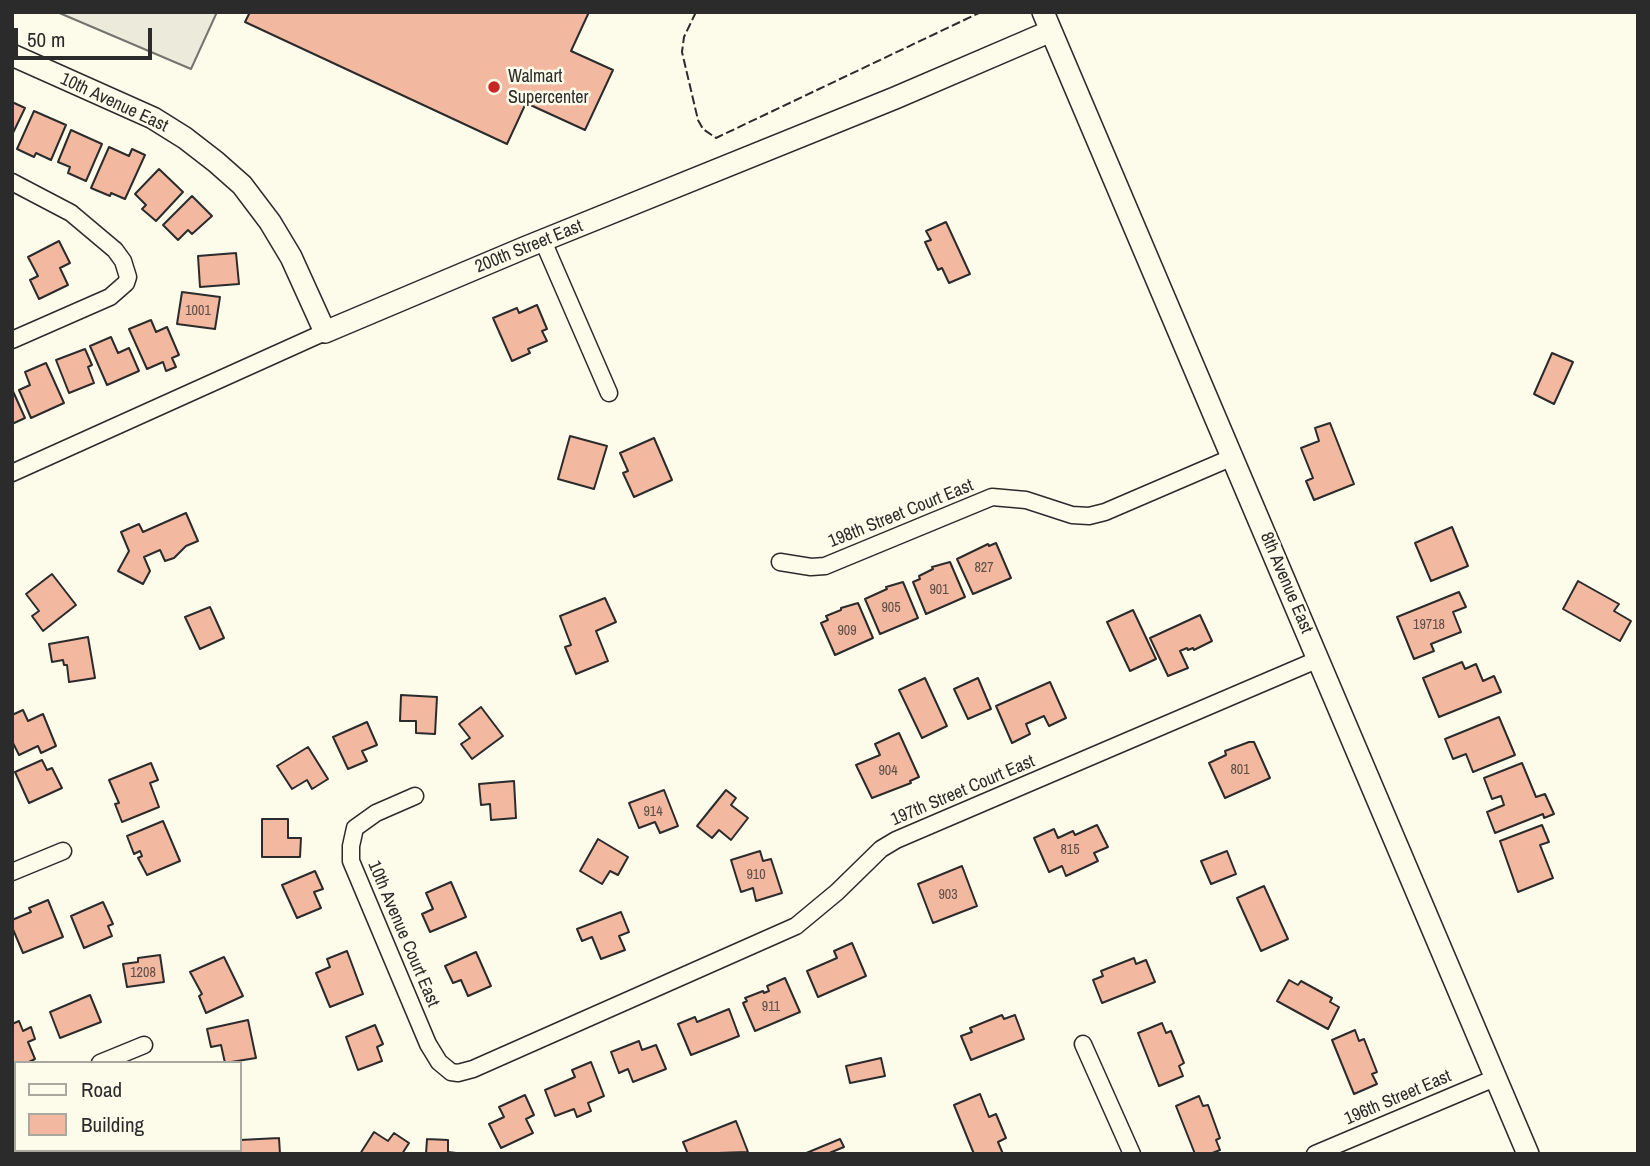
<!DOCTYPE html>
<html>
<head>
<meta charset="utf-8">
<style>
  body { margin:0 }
  #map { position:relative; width:1650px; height:1166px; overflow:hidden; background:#fdfbea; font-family:"Archivo Narrow",sans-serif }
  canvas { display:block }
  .frame { position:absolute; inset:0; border:14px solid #2b2b2b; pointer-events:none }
  .legend { position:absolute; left:14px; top:1061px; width:228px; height:91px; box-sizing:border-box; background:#fdfbea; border:2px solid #a9a89e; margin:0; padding:9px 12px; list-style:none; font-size:21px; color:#2b2b2b }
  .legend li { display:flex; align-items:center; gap:14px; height:35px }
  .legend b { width:35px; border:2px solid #a9a89e }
  .scale { position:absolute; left:14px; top:28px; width:138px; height:32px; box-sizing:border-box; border:4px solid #2b2b2b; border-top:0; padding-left:9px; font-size:21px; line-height:24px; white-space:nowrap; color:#2b2b2b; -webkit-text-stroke:5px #fdfbea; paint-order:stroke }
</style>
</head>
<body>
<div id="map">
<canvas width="1650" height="1166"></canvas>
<div class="frame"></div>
<ul class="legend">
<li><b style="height:9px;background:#fdfbea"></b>Road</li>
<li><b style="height:19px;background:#f2b8a0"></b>Building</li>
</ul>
<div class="scale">50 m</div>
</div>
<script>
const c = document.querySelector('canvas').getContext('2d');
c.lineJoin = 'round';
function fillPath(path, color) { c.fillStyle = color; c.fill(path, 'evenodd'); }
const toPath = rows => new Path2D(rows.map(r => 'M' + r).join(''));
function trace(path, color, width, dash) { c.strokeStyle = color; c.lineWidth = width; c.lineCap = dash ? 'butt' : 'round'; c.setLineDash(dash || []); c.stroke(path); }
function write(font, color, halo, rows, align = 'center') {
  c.font = font + ' "Archivo Narrow",sans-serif'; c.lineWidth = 5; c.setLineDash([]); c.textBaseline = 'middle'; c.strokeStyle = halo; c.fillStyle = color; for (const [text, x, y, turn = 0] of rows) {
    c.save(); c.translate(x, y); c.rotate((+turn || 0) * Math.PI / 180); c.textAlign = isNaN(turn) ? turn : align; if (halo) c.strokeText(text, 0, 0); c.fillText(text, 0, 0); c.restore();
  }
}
const parking = toPath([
  [57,12,217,12,191,69,57,12]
]);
fillPath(parking, '#eceadb');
trace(parking, '#74746e', 2);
const building = toPath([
  [250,12,589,12,571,51,613,70,585,130,526,103,507,144,245,22,250,12],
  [12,102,25,108,12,135,12,102],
  [34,111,66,125,51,160,36,153,34,157,17,149,34,111],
  [71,130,102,144,86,181,68,173,70,167,58,162,71,130],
  [109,147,129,156,132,149,145,155,125,199,111,193,110,196,91,188,109,147],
  [159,169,183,192,156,221,142,209,146,205,135,194,159,169],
  [192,196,212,216,192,234,188,230,178,240,163,225,192,196],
  [946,222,970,274,949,283,942,268,938,270,925,242,931,240,926,231,946,222],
  [59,241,70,263,60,268,68,285,39,299,30,280,38,276,28,257,59,241],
  [236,253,239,284,200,287,198,256,236,253],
  [182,292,220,297,215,329,177,324,182,292],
  [537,305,547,329,542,331,547,341,528,349,530,353,512,361,493,318,517,308,519,313,537,305],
  [151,320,156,332,167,327,179,355,172,358,176,367,166,371,163,362,147,369,129,329,151,320],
  [111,337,118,353,129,348,139,371,107,385,90,346,111,337],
  [85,349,92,365,88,367,94,383,69,393,56,360,85,349],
  [1552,353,1573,362,1554,404,1534,394,1552,353],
  [46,363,64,403,31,418,19,390,30,385,25,372,46,363],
  [12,389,25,418,12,424,12,389],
  [1330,423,1354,484,1314,500,1306,481,1313,478,1301,448,1319,441,1315,428,1330,423],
  [570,436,607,446,594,489,558,479,570,436],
  [654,438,672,480,634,497,623,473,628,471,620,453,654,438],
  [186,513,198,541,186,546,174,558,165,561,160,550,144,557,150,571,143,584,118,571,129,551,121,532,139,524,143,532,186,513],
  [1452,527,1468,566,1431,581,1415,543,1452,527],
  [996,543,1011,578,973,594,957,559,988,544,989,546,996,543],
  [950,562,965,597,926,614,913,582,920,579,919,576,933,569,932,567,950,562],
  [52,574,76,605,43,631,32,616,39,611,26,594,52,574],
  [1578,581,1619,604,1614,611,1631,621,1620,641,1563,609,1578,581],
  [903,582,918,618,880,634,865,599,887,589,886,587,903,582],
  [1459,592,1466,607,1453,612,1461,632,1431,644,1434,651,1414,659,1397,617,1459,592],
  [605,598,616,622,596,631,608,661,576,674,565,647,571,645,560,616,605,598],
  [858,603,873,638,835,655,821,623,828,620,826,616,841,610,841,608,858,603],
  [210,607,224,638,200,649,185,617,210,607],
  [1133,610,1156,659,1130,671,1107,622,1133,610],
  [1200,615,1212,641,1194,650,1193,648,1188,650,1187,648,1180,651,1188,668,1168,676,1150,638,1200,615],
  [88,637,95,678,69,682,67,665,64,665,63,660,52,662,49,644,88,637],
  [1462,662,1465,669,1476,664,1483,681,1494,676,1501,692,1439,717,1423,678,1462,662],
  [925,678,947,726,922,738,899,690,925,678],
  [978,678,991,709,968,719,954,689,978,678],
  [1050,682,1066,718,1049,726,1044,716,1026,724,1030,734,1012,743,996,706,1050,682],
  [401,695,437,697,435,734,416,733,416,721,400,721,401,695],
  [481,707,503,736,472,759,461,744,470,738,459,724,481,707],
  [23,710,28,721,43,714,56,746,41,753,38,746,19,755,12,741,12,715,23,710],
  [1499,717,1515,755,1473,772,1466,754,1453,759,1445,739,1499,717],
  [367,722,377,745,362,751,367,761,348,769,333,737,367,722],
  [899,733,919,777,910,781,911,783,872,798,856,765,880,755,875,744,899,733],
  [1249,742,1254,742,1270,778,1225,798,1209,763,1226,755,1225,751,1249,742],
  [308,747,328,779,312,789,307,780,292,789,277,766,308,747],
  [42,760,47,770,52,768,62,788,29,803,15,772,42,760],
  [151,763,158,780,150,783,159,807,122,822,115,804,119,803,109,780,151,763],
  [1522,763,1536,797,1545,794,1554,814,1544,818,1543,814,1495,833,1487,812,1504,805,1501,796,1492,799,1484,778,1522,763],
  [514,781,516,818,491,820,490,804,481,805,479,784,514,781],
  [664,790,678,826,660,833,655,822,639,828,629,803,664,790],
  [726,790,736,798,731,805,748,818,731,840,719,830,712,838,697,826,726,790],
  [262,819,288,819,288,838,301,838,300,857,262,857,262,819],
  [163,821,180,861,147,875,138,858,142,856,140,851,134,854,127,836,163,821],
  [1097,825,1108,847,1094,853,1098,861,1066,876,1062,866,1049,872,1034,838,1054,829,1058,838,1073,831,1075,835,1097,825],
  [1542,825,1549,842,1540,845,1553,878,1518,892,1500,841,1542,825],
  [598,839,628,857,618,875,610,871,602,884,580,871,598,839],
  [760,851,763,861,771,859,782,893,756,901,753,888,741,892,731,860,760,851],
  [1227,851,1236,874,1211,884,1201,861,1227,851],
  [962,866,977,906,933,923,918,884,962,866],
  [315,871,323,889,314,892,321,908,297,918,282,885,315,871],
  [451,882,466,917,430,932,422,914,433,909,426,893,451,882],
  [1264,886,1288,939,1261,951,1237,898,1264,886],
  [48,900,63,937,23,953,12,927,12,920,31,912,29,908,48,900],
  [103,902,113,924,108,926,112,936,84,948,71,916,103,902],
  [621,912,629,932,619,936,625,950,601,959,592,937,582,941,577,929,621,912],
  [852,943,866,976,818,997,807,971,837,958,834,951,852,943],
  [347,951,363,994,330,1007,316,973,330,967,327,959,347,951],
  [476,952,491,986,468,996,461,980,453,983,445,966,476,952],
  [160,955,164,982,127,987,123,964,138,962,138,958,160,955],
  [224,957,243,996,206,1013,199,996,202,994,190,972,224,957],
  [1134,958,1136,964,1146,960,1155,982,1102,1003,1093,980,1103,976,1101,971,1134,958],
  [785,978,800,1012,755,1031,743,1003,747,1001,745,998,763,991,764,993,769,991,767,986,785,978],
  [1289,980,1298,985,1301,981,1332,998,1330,1002,1339,1007,1328,1029,1277,1001,1289,980],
  [90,995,101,1022,60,1038,50,1012,90,995],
  [729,1009,739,1036,691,1055,678,1024,695,1017,697,1022,729,1009],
  [1002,1015,1004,1019,1015,1015,1024,1039,971,1060,961,1036,972,1032,970,1028,1002,1015],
  [248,1020,256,1058,225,1063,221,1045,211,1047,207,1029,248,1020],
  [19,1021,23,1031,31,1027,35,1039,28,1042,35,1059,27,1063,16,1063,16,1067,12,1069,12,1024,19,1021],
  [1162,1023,1166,1033,1171,1031,1184,1063,1179,1066,1183,1076,1159,1086,1138,1033,1162,1023],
  [375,1025,383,1044,377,1047,382,1061,358,1070,346,1037,375,1025],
  [1355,1030,1359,1041,1364,1039,1377,1072,1372,1074,1377,1084,1354,1094,1332,1040,1355,1030],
  [639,1041,642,1050,656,1045,666,1069,633,1082,628,1069,619,1073,611,1052,639,1041],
  [881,1058,885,1076,850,1083,846,1066,881,1058],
  [591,1062,604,1096,588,1103,591,1111,577,1117,574,1109,555,1116,545,1090,575,1077,572,1070,591,1062],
  [980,1094,989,1117,996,1114,1006,1138,998,1142,1003,1154,974,1154,954,1105,980,1094],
  [525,1095,534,1115,526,1119,533,1133,501,1148,489,1124,504,1117,499,1107,525,1095],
  [1199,1096,1203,1106,1208,1105,1220,1138,1216,1140,1220,1150,1210,1154,1195,1154,1176,1106,1199,1096],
  [736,1121,748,1152,688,1154,683,1142,736,1121],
  [374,1132,388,1141,394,1133,409,1143,402,1154,360,1154,374,1132],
  [279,1138,280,1154,237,1154,236,1150,240,1150,240,1140,279,1138],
  [427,1139,448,1140,448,1152,464,1154,426,1154,427,1139],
  [840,1139,844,1147,827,1154,804,1154,840,1139]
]);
fillPath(building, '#f2b8a0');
trace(building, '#2b2b2b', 2);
const minor = toPath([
  [12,182,71,213,115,250,123,261,128,277,126,283,110,297,12,340],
  [543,241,609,393],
  [12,473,325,332],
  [780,562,811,567,825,566,992,497,1026,500,1072,515,1089,516,1105,512,1233,457],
  [415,796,376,813,355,828,351,846,351,861,428,1044,439,1062,451,1072,458,1073,473,1069,796,926,837,892,881,849,896,840,1319,659],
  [12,872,63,851],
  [1083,1044,1132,1154],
  [100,1063,144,1045],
  [12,1099,16,1097],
  [1315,1154,1495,1078]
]);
const tertiary = toPath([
  [1043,12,1528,1154],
  [12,55,153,118,185,138,216,162,242,185,270,222,291,257,325,332,524,248,895,98,1051,31]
]);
trace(minor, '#2b2b2b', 19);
trace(tertiary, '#2b2b2b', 24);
trace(minor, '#fdfbea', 16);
trace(tertiary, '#fdfbea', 21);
trace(toPath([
  [696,12,684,37,682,52,698,120,703,129,716,138,981,12]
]), '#2b2b2b', 2, [9, 3.5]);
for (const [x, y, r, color] of [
  [494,87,7,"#c62828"]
]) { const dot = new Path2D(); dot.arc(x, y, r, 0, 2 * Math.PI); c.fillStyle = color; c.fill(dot); trace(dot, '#fdfbea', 2.5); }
write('14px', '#5d4e48', null, [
  ["1001",198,311],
  ["827",984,568],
  ["901",939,590],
  ["905",891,608],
  ["19718",1429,625],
  ["909",847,631],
  ["801",1240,770],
  ["904",888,771],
  ["914",653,812],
  ["815",1070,850],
  ["910",756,875],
  ["903",948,895],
  ["1208",143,973],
  ["911",771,1007]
]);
write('18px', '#2b2b2b', '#fdfbea', [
  ["Walmart",508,77],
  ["Supercenter",508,98]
], 'left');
write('18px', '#2b2b2b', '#fdfbea', [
  ["10th Avenue East",114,103,25],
  ["200th Street East",529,247,-22],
  ["198th Street Court East",901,514,-22],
  ["8th Avenue East",1286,583,67],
  ["197th Street Court East",963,791,-23],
  ["10th Avenue Court East",403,934,67],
  ["196th Street East",1398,1098,-23]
]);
</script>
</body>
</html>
